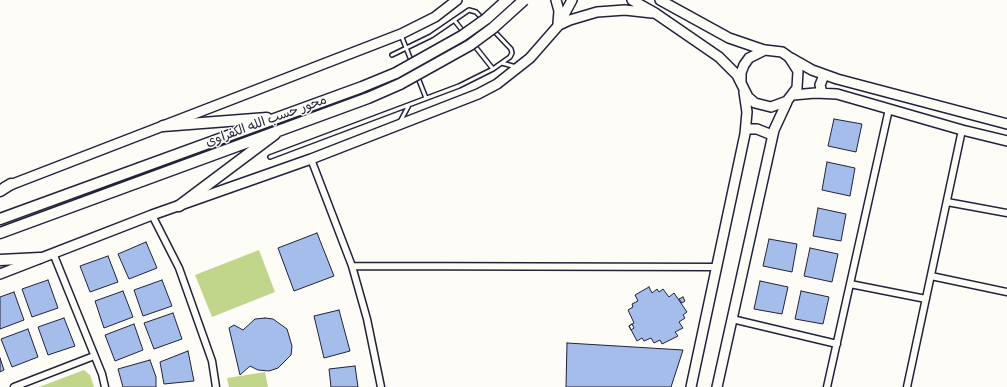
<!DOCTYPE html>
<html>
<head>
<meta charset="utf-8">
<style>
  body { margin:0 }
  canvas { display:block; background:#fdfcf7 }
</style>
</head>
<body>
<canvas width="1007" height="387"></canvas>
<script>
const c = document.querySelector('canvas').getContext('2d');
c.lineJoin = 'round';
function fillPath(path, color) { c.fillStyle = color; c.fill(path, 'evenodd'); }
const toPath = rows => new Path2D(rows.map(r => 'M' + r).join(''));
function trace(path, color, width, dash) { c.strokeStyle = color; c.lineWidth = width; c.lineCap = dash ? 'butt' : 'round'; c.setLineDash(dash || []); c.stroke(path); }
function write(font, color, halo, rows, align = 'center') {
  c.font = font + ' Delius,"Playpen Sans Arabic",sans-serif'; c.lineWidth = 3; c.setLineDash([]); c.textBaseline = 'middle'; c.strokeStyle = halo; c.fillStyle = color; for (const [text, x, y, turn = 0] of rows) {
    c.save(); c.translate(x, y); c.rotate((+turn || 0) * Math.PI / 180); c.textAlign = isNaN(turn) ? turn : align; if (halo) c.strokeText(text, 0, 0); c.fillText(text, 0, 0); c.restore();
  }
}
fillPath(toPath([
  [259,250,275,292,212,317,195,275],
  [84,370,90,375,94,387,39,387],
  [265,372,268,387,229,387,227,378]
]), '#c2d68b');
const building = toPath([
  [834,119,862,124,856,152,828,146,834,119],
  [827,162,855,168,850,196,822,190,827,162],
  [818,208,846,214,841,241,813,236,818,208],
  [317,233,334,276,294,291,278,248,317,233],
  [769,239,797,244,792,272,763,266,769,239],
  [146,242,157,268,129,279,118,254,146,242],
  [810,248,838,254,832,282,804,276,810,248],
  [108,256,118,282,90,292,80,266,108,256],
  [48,280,58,308,32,317,22,289,48,280],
  [162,280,172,306,143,316,134,290,162,280],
  [760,281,788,287,782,314,754,309,760,281],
  [649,287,652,293,657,289,659,292,663,289,669,297,674,293,687,312,683,315,685,318,679,322,683,328,675,332,678,336,662,344,660,340,654,343,651,338,644,341,642,338,637,341,629,326,634,323,628,310,633,307,632,304,638,301,635,295,649,287],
  [123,291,133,317,104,328,95,301,123,291],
  [801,291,829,297,823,324,795,319,801,291],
  [14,292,24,320,0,329,0,297,14,292],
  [683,297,685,301,682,303,679,299,683,297],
  [339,310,350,351,324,358,314,316,339,310],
  [173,313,182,339,154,349,144,323,173,313],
  [64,318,75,346,48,355,38,327,64,318],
  [265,318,273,319,287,329,292,346,291,355,278,368,269,371,258,370,250,366,240,375,229,328,234,325,243,330,255,319,265,318],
  [134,324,143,350,115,361,105,335,134,324],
  [632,324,634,328,631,330,629,326,632,324],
  [28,329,38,357,12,367,1,339,28,329],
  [567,343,683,350,671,387,566,387,567,343],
  [188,351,194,381,164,384,160,362,188,351],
  [0,358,4,370,0,372,0,358],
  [150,360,156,377,156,387,123,387,118,369,150,360],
  [355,366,358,387,331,387,329,369,355,366]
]);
fillPath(building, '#a5bdeb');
trace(building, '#22223b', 1);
const lane = toPath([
  [454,20,493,69],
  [401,35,426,98],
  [502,63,516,67],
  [400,122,409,105],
  [270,157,459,86,493,69,510,57,512,53,511,49,476,12,469,10,431,36,392,55]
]);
const street = toPath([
  [311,159,352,266,367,319,381,387],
  [947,202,1007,213],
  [152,215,179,268,212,361,216,387],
  [53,253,102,374,105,387],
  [352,266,717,267],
  [931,276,1007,292],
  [850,284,926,299],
  [732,319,837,344],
  [14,387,94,356],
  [827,387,889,109],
  [907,387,962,130]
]);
const secondary = toPath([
  [556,0,559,11,558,23],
  [632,0,655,13,719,57,737,75,748,97,755,103,771,107,787,101,797,88,798,71,789,57,782,52,765,50,749,58,744,65,741,73,741,82],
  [660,0,729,38,764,50],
  [559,25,570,20,597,12,625,10,652,13],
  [791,58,812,70,837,79,1007,124],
  [822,93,820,85,824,75],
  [793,95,815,93,837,94,962,130,1007,141],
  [746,129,757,129,772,135],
  [5,187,401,34,435,17,457,0],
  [0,274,152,215,311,159,478,94,497,84,530,58,558,26,572,0],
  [691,387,745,134,747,112,744,92],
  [717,387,774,130,787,102]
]);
const primary = toPath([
  [163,126,267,118],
  [0,191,11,184],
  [179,206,275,134],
  [0,219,362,87,396,73],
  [0,233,368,98,400,84],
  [0,260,40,258]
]);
trace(lane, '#22223b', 6);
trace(street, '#22223b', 9);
trace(secondary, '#22223b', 12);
trace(primary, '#22223b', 13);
trace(lane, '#fdfcf7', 3);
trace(street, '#fdfcf7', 6);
trace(secondary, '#fdfcf7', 9);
trace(primary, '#fdfcf7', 10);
const primaryBridge = toPath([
  [396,73,462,36,486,19,507,0],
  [400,84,470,45,493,28,524,0]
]);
trace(primaryBridge, '#22223b', 13, []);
trace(primaryBridge, '#fdfcf7', 10);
write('13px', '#22223b', '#fdfcf7', [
  ["محور حسب الله الكفراوى",266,121,-20]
]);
</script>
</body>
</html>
